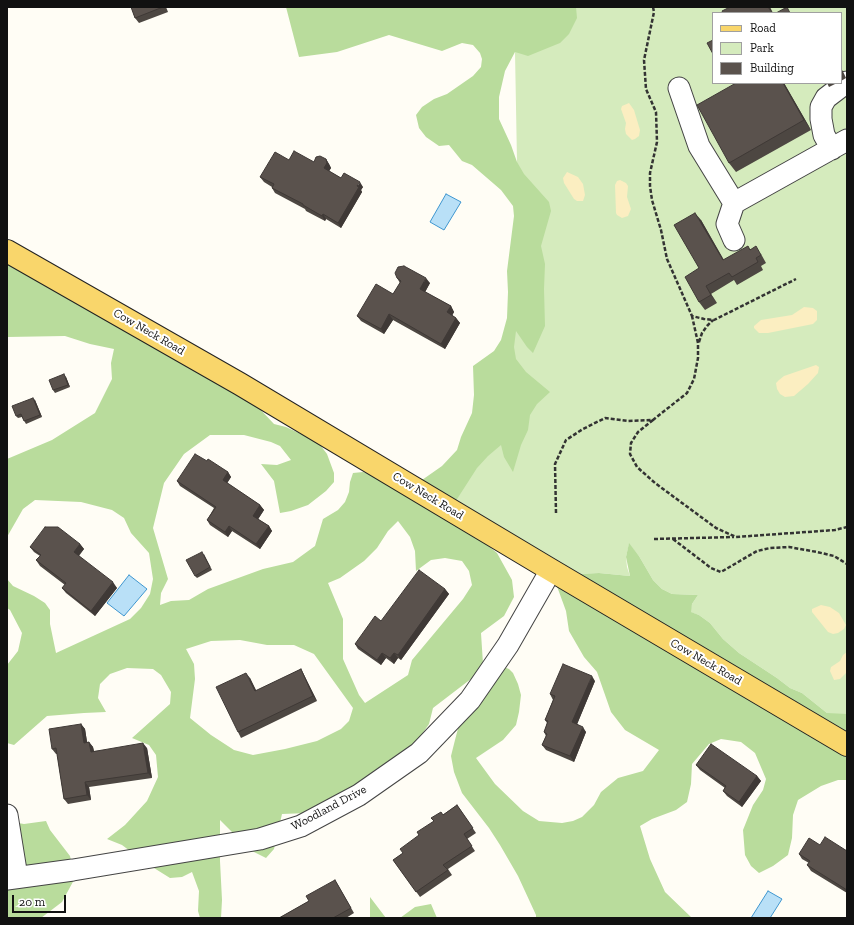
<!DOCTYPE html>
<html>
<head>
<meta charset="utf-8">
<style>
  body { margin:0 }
  #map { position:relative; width:854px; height:925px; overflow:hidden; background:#fffdf5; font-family:"Zilla Slab",serif }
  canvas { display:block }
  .frame { position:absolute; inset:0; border:8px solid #111; pointer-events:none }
  .legend { position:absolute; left:712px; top:12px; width:130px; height:72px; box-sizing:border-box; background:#fff; border:1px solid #a0a0a0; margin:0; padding:5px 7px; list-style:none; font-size:12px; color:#111 }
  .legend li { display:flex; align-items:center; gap:8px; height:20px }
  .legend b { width:20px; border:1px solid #a0a0a0 }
  .scale { position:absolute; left:12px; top:895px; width:54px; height:18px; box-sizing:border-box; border:2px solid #111; border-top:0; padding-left:5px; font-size:12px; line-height:14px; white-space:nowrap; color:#111; -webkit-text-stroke:3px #fff; paint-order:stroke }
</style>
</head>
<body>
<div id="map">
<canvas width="854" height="925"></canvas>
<div class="frame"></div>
<ul class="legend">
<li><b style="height:5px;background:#f9d66b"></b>Road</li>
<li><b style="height:11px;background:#d5ebbd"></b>Park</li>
<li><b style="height:11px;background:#5a524d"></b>Building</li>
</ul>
<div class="scale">20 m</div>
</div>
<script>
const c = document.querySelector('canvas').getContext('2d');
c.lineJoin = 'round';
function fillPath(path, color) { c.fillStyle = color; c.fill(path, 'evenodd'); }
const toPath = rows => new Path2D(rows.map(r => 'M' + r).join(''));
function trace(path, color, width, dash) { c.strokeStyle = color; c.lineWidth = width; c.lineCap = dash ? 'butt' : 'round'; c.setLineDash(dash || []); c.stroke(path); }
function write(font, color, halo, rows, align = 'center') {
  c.font = font + ' "Zilla Slab",serif'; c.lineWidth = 4; c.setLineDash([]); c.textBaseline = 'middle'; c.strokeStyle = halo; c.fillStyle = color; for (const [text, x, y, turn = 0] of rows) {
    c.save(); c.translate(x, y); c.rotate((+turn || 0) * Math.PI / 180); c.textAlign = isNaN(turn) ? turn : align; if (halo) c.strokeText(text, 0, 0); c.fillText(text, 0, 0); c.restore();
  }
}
fillPath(toPath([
  [513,7,847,7,847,723,827,713,802,693,790,688,777,678,739,653,723,639,710,623,699,615,690,612,692,604,698,595,672,594,662,589,653,580,639,556,629,544,626,557,627,567,630,576,599,573,578,574,450,510,511,344,517,162,515,52],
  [713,13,841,13,841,83,713,83]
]), '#d5ebbd');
fillPath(toPath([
  [286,7,576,7,577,18,569,34,560,43,528,56,515,52,505,71,499,97,499,119,511,145,517,162,524,174,549,202,551,211,541,246,545,264,544,289,545,326,533,353,527,347,516,331,514,347,516,359,526,372,550,392,537,404,530,415,528,430,521,445,513,472,504,457,501,445,488,456,477,468,450,510,467,528,497,553,512,580,514,597,504,616,481,633,483,664,480,672,433,708,429,724,415,744,361,783,308,813,282,814,274,849,266,858,250,850,220,820,220,861,222,900,221,918,200,918,198,911,199,891,192,872,182,877,170,878,146,863,122,845,107,839,125,825,147,801,158,777,156,755,149,745,132,738,170,704,171,692,161,675,153,669,127,668,110,674,100,684,98,698,106,712,84,713,47,716,14,745,7,743,7,665,18,651,22,633,10,610,7,608,7,579,13,586,34,596,45,603,50,610,50,624,56,653,130,619,141,608,150,594,153,579,149,553,131,533,124,518,112,510,81,502,35,500,23,509,7,537,7,459,52,440,95,413,112,379,111,363,114,349,90,344,65,336,7,337,7,258,208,375,225,388,258,407,274,424,286,427,318,442,327,454,334,473,334,482,326,491,308,505,291,511,280,513,274,481,261,464,277,465,291,460,280,446,271,442,244,435,210,435,184,454,164,483,153,528,168,579,161,593,160,605,171,601,189,600,208,589,263,569,293,562,315,546,323,519,338,510,345,502,349,492,350,482,353,473,363,472,412,487,442,466,457,450,461,437,472,413,474,395,473,366,494,351,501,340,507,318,508,292,507,271,514,216,513,206,501,190,472,165,462,161,449,145,439,146,426,137,419,128,416,115,422,107,434,99,447,94,473,76,481,67,482,59,480,53,473,45,462,43,442,51,389,35,337,52,299,57],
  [398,521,410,537,415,551,416,571,431,560,445,558,462,561,469,571,472,585,463,599,412,660,408,675,365,703,359,695,343,659,343,619,328,583,340,578,364,561,377,548,388,531],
  [240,640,267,645,294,645,314,654,353,708,349,721,341,729,317,741,285,749,253,755,234,750,211,735,190,718,195,679,194,664,186,649,211,641],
  [629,543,639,556,653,580,662,589,672,594,698,595,692,604,691,612,699,615,710,623,723,639,739,653,777,678,790,688,802,693,827,713,847,714,847,780,838,780,821,786,798,800,793,815,792,838,788,855,773,866,759,873,751,866,745,855,743,830,753,805,763,790,766,779,755,753,741,742,721,739,709,744,692,764,691,784,687,802,676,810,652,819,640,826,650,859,665,892,692,918,536,918,536,915,518,876,500,845,489,828,462,793,454,772,451,756,455,740,460,721,504,667,509,669,513,673,518,684,521,695,519,712,516,725,503,740,476,758,495,784,523,811,539,821,562,823,573,821,582,817,594,805,601,792,618,778,643,771,659,750,625,730,611,712,597,672,584,657,569,631,566,611,551,570,578,574,599,573,630,576,626,557],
  [7,821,24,824,46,821,50,830,70,856,75,878,62,902,41,918,7,918],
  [370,897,386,918,370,918],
  [431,904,437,918,400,918,415,907]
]), '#b9dc9c');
fillPath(toPath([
  [629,103,634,110,640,130,639,136,635,139,632,140,626,134,625,129,626,123,621,109,622,106],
  [567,172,578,177,583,184,585,195,583,201,577,201,574,199,564,183,563,178],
  [620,180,626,183,628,186,627,197,631,209,628,216,622,218,617,215,616,213,615,185,617,181],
  [804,307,813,308,817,311,817,320,813,324,768,333,759,333,754,328,754,326,761,320,792,315],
  [816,365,819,367,818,373,808,384,794,396,785,397,780,394,777,389,776,383,779,380,784,376],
  [821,605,830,607,839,613,846,625,844,629,838,633,833,634,828,632,812,612,812,609],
  [847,652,847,672,840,679,834,680,830,671,831,667,840,661,843,655]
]), '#fbeec1');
const water = toPath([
  [446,194,461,202,444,230,430,222,446,194],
  [129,575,147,589,124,616,107,603,129,575],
  [768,891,782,899,770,918,751,918,768,891]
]);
fillPath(water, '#b9e0f7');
trace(water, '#3f96cf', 1);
const minor = toPath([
  [679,88,699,146,734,203,727,224,734,240],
  [832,149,824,135,821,119,821,107,826,98,847,82],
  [734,203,847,140],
  [7,815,17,877],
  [7,879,73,870,260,839,301,826,359,795,419,753,470,700,508,645,551,570]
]);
const major = toPath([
  [7,251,240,384,551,570,847,745]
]);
trace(minor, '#444', 23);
trace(major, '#222', 24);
trace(toPath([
  [653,7,654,12,644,60,646,89,656,112,657,142,650,173,650,186,652,200,661,230,667,259,692,316,704,319,714,320,796,279],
  [699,342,702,333,707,326,713,320],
  [653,420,638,432,631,443,630,454,637,467,655,483,716,528,736,537,835,530,847,527],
  [556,513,555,464,566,440,583,429,605,418,628,421,653,420,687,393,694,379,698,358,698,343,692,316],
  [654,539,734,537],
  [673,539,711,568,721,572,757,551,770,548,789,547,817,552,834,556,847,564]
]), '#333', 2.5, [4, 2]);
trace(minor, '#fff', 21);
trace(major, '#f9d66b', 22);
fillPath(toPath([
  [131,7,166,7,168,12,139,23,135,18],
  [841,68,846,78,841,81],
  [736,83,784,83,811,130,736,172,729,163],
  [827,83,837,83,829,87],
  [326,159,329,164,331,168,329,171,341,178,363,187,361,190,362,192,341,228,326,219,325,221,306,211,305,209,275,193,272,188,272,187,264,182,260,177,289,160,314,162],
  [701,220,724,260,750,249,761,254,766,263,761,266,763,270,737,285,734,280,711,294,717,303,705,310,699,302,699,268],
  [397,278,430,283,425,292,451,306,454,312,452,315,456,318,460,323,445,349,393,320,384,334,361,321,357,316,393,294,400,283],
  [66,377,70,387,55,393,53,390],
  [35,400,42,417,26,424,22,417,18,418,16,416],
  [207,461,228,472,231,477,227,483,260,505,264,510,258,519,269,526,272,531,260,549,232,531,228,537,210,525,207,520,214,508,180,486,177,481],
  [80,544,84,549,79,556,117,588,95,616,66,593,62,588,65,585,40,566,36,560,40,556,34,552,30,547],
  [204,554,212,570,197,578,195,576],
  [445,589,449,594,401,660,398,658,394,664,386,658,381,665,358,649,355,644,381,621],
  [301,669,317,701,241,738,238,732,250,678,256,691],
  [595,681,577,724,586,732,574,762,546,750,542,745,546,736,544,732,547,723,545,720,553,700,550,694],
  [81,724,85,729,87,742,89,742,93,747,94,751,147,748,152,778,89,787,91,800,68,804,64,799,57,754,56,754,52,749],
  [696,765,757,776,761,781,742,807,727,796,723,791,725,788,700,770],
  [457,805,476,833,467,839,475,851,448,869,452,875,420,897,393,860,403,853,419,835,434,821],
  [820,845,847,851,847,893,811,871,807,865,809,863,802,859,799,854],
  [335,880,338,885,354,913,346,918,279,918,309,901]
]), '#4d4742');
fillPath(toPath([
  [768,7,770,7,773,13,772,13],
  [841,68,846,78,841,70],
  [783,83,784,83,811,130,804,120],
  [326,159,329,164,331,168,328,173,324,168],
  [360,182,363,187,361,190,362,192,341,228,338,223],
  [695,213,701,220,728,268,723,260],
  [323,214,326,219,325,221,322,216],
  [426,278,430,283,424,294,420,289],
  [706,286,711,294,717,303,711,295],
  [451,306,454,312,451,318,447,312],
  [389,314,393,320,384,334,381,329],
  [456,318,460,323,445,349,441,344],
  [64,374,66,377,70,387,68,385],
  [33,398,35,400,42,417,40,415],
  [228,472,231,477,226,485,223,480],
  [260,505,264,510,257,521,253,516],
  [229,526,232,531,228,537,225,532],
  [269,526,272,531,260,549,256,544],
  [80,544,84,549,77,557,74,552],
  [113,582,117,588,95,616,91,611],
  [445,589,449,594,401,660,398,655],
  [382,653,386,658,381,665,377,660],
  [394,653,398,658,394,664,390,658],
  [301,669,317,701,313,696],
  [246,673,250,678,259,696,255,691],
  [592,676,595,681,576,727,572,722],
  [81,724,85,729,88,748,84,743],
  [583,727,586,732,574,762,570,756],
  [89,742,93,747,95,757,91,752],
  [143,743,147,748,152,778,148,773],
  [757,776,761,781,742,807,739,802],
  [85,782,89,787,91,800,87,795]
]), '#3f3936');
const building = toPath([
  [131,7,163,7,135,18,131,7],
  [730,7,768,7,772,13,723,13,722,11,730,7],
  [787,7,790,13,776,13,787,7],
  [713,40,713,54,707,43,713,40],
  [736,83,783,83,804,120,729,163,697,105,736,83],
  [294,151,314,162,316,157,320,156,326,159,327,163,324,168,341,178,344,173,360,182,357,186,359,187,338,223,323,214,322,216,303,205,303,204,272,188,274,184,260,177,275,152,289,160,294,151],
  [695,213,723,260,748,246,750,250,756,246,761,255,756,258,758,262,732,277,729,273,706,286,711,295,699,302,685,277,699,268,674,225,695,213],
  [404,266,426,278,420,289,451,306,447,312,456,318,441,344,389,314,381,329,357,316,376,284,393,294,401,281,397,278,395,273,398,267,404,266],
  [64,374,68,385,53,390,49,380,64,374],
  [33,398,40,415,24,421,21,414,16,416,12,406,33,398],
  [195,454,207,461,208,459,228,472,223,480,260,505,253,516,269,526,256,544,229,526,225,532,207,520,216,507,177,481,195,454],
  [45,527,58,527,80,544,74,552,113,582,91,611,62,588,66,583,36,560,41,555,30,547,45,527],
  [202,552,210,567,195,576,186,560,202,552],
  [419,570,445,589,398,655,394,653,390,658,382,653,377,660,355,644,375,616,381,621,419,570],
  [563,664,592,676,572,722,583,727,570,756,542,745,547,734,544,732,548,721,545,720,555,696,550,694,563,664],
  [301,669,313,696,238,732,216,687,246,673,255,691,301,669],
  [81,724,84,743,89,742,91,752,143,743,148,773,85,782,87,795,64,799,56,748,52,749,49,729,81,724],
  [711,744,757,776,739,802,723,791,726,786,696,765,711,744],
  [457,805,473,828,464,834,472,846,443,865,448,870,416,892,393,860,403,853,400,849,419,835,417,832,434,821,431,818,441,812,443,815,457,805],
  [825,837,847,851,847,890,807,865,810,861,799,854,809,838,820,845,825,837],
  [335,880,351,908,333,918,279,918,309,901,306,896,335,880]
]);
fillPath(building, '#5a524d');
trace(building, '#3f3936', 1);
write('12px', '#111', '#fff', [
  ["Cow Neck Road",149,332,30],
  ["Cow Neck Road",428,496,31],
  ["Cow Neck Road",706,662,30],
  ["Woodland Drive",329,808,-28]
]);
</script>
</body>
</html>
